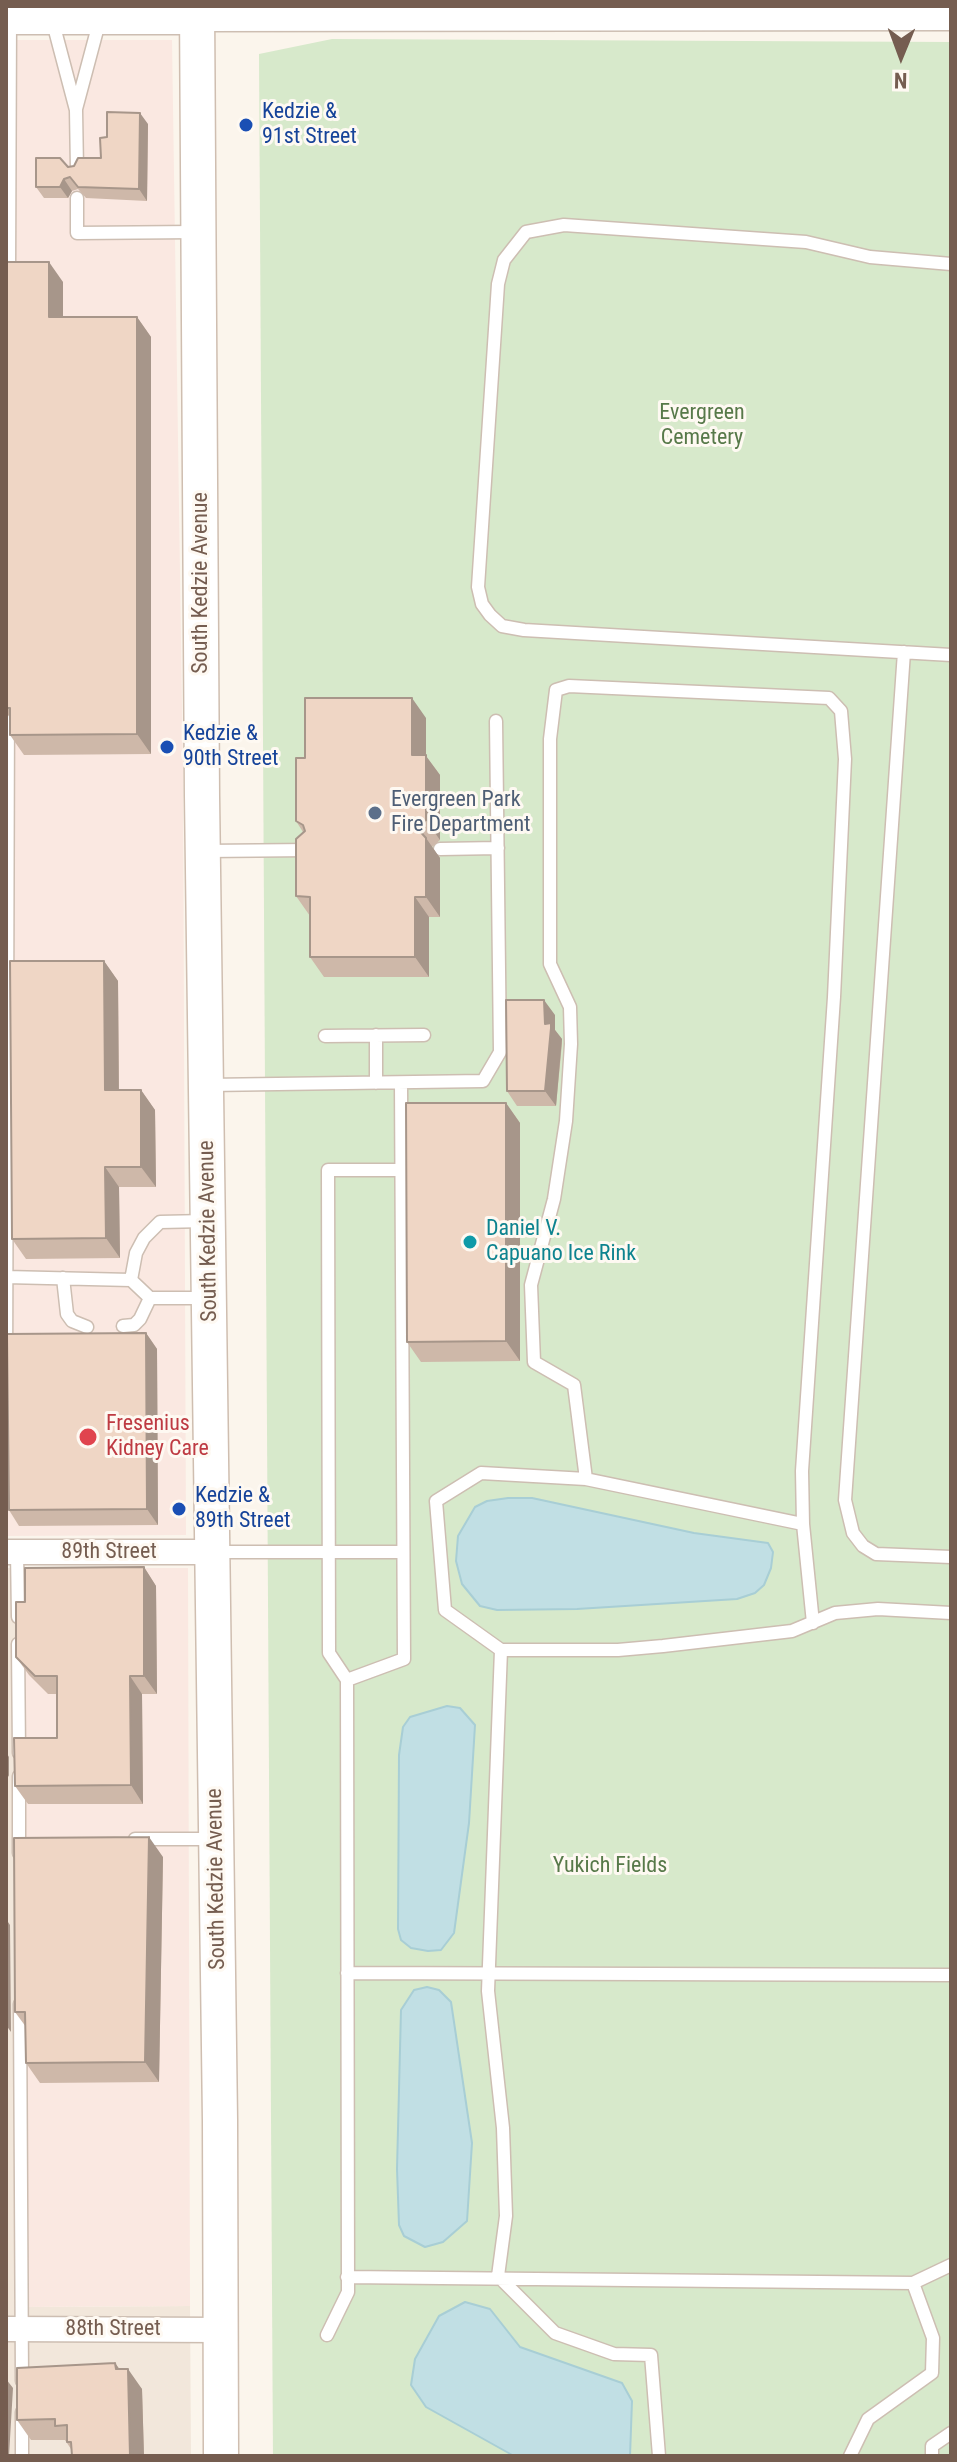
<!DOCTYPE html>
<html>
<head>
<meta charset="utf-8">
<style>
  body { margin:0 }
  #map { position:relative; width:957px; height:2462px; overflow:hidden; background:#fbf5ec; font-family:"Roboto Condensed",sans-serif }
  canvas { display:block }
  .frame { position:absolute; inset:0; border:8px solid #755d50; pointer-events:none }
  .north { position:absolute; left:861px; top:16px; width:80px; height:80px; -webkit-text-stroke:6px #fef9f2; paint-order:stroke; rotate:181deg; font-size:22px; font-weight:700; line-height:32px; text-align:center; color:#755d50 }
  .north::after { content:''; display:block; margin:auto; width:28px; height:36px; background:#755d50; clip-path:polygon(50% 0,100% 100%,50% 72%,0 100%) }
</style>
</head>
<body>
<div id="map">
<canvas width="957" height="2462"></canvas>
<div class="frame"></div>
<div class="north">N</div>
</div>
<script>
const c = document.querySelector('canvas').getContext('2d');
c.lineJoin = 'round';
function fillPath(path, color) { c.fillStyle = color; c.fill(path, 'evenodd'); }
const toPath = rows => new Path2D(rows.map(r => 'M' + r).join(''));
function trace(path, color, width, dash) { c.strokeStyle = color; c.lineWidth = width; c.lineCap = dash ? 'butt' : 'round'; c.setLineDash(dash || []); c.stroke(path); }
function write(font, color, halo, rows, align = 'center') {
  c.font = font + ' "Roboto Condensed",sans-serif'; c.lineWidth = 6; c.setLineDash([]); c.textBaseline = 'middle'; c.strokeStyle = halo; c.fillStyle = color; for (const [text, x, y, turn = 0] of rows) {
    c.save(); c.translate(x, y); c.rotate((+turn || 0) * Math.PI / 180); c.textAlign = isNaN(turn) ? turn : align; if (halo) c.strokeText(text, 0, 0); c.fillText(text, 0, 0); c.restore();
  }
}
fillPath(toPath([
  [6,1568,17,1568,22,2307,190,2306,191,2456,6,2456]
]), '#f2e7db');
fillPath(toPath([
  [9,40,172,40,183,772,186,1535,6,1536],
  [17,1568,188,1568,190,2306,22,2307]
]), '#fae8e1');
fillPath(toPath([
  [332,39,951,42,951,2456,273,2456,259,54]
]), '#d7e9cb');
const water = toPath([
  [508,1498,532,1498,694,1533,768,1543,773,1552,771,1568,764,1585,755,1593,737,1599,577,1609,497,1610,480,1606,462,1584,456,1561,458,1536,475,1507,487,1501,508,1498],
  [447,1706,460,1708,475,1725,469,1823,454,1933,441,1950,428,1951,411,1948,401,1940,398,1929,399,1755,403,1727,410,1717,447,1706],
  [427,1987,439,1990,451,2002,472,2143,467,2221,443,2242,425,2247,404,2236,399,2225,397,2169,401,2010,414,1990,427,1987],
  [465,2302,490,2309,520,2347,622,2383,632,2401,630,2456,514,2456,426,2407,411,2385,415,2359,439,2316,465,2302]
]);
fillPath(water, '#c1dfe4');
trace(water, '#a8ced5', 2);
const service = toPath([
  [52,19,76,110,77,170],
  [76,109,100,19],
  [77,198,77,233,196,232],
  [951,264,870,257,806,242,564,225,526,232,504,260,498,284,478,587,482,604,490,615,502,626,524,630,951,655],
  [9,275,10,19],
  [904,652,845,1500,853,1533,863,1546,876,1554,951,1557],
  [440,849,498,848],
  [205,851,310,850],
  [376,1035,376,1083],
  [325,1036,424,1035],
  [209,1085,483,1081,500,1052,496,721],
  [6,1277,131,1280,150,1298],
  [63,1278,67,1314,72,1321,87,1327],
  [131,1280,136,1253,144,1238,160,1222,205,1221],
  [150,1298,207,1298],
  [123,1326,134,1325,140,1319,150,1298],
  [6,1384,8,698],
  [586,1479,574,1385,534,1362,531,1285,554,1199,566,1121,571,1044,570,1007,550,964,550,739,556,690,569,686,829,698,841,711,845,759,834,997,802,1471,803,1524,813,1623],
  [17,1552,18,1617],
  [215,1552,403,1552],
  [18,1644,19,1753],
  [501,1650,618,1650,663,1646,792,1631,835,1613,878,1609,951,1613],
  [347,1680,404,1659,401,1083],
  [19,1776,19,1853],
  [135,1839,213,1839],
  [347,1973,951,1975],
  [20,2004,22,2381],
  [498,2276,506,2216,503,2128,488,1991,501,1650,445,1610,436,1501,481,1473,586,1479,803,1524],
  [498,2276,555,2333,614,2354,651,2355,659,2456],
  [347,2277,913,2283],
  [327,2335,348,2292,347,1680,329,1653,328,1170,402,1170],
  [22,2412,22,2456],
  [850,2456,868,2419,932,2373,933,2338,913,2283,951,2265],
  [932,2456,932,2446,951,2433]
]);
const minor = toPath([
  [197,19,951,18],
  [6,1552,212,1552],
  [6,2329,220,2330]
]);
const tertiary = toPath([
  [6,19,197,19]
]);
const secondary = toPath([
  [197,6,202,796,220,2120,221,2456]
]);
trace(service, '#cdbeb2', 15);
trace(minor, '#cdbeb2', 27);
trace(tertiary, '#cdbeb2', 33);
trace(secondary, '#cfbeb0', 37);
trace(service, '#fff', 12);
trace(minor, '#fff', 24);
trace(tertiary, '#fff', 30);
trace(secondary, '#fff', 34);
fillPath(toPath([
  [148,124,147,201,86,198,78,189,72,191,68,198,44,198,36,187,68,167,101,158,107,137],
  [6,262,63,282,63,317,137,317,151,337,151,754,24,755,10,735,10,718,6,712],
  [426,718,426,756,440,775,440,840,432,847,440,858,440,917,429,917,429,977,324,977,310,957,310,916,296,896,303,832,296,821,305,758],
  [104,961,118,981,119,1090,141,1090,155,1110,156,1187,119,1187,120,1258,26,1259,12,1239],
  [555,1015,555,1030,562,1039,562,1044,556,1106,517,1106,507,1091],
  [506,1103,520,1123,520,1361,421,1362,407,1342],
  [146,1333,157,1349,158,1525,19,1526,9,1510],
  [144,1567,156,1586,157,1694,142,1694,143,1804,28,1804,15,1786,57,1738,57,1694,48,1694,29,1675,16,1657,25,1602],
  [163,1857,159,2082,40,2083,26,2063,26,2027,15,2012],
  [115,2363,119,2369,142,2389,144,2456,72,2456,71,2449,65,2440,31,2440,17,2420]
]), '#ceb8a9');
fillPath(toPath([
  [140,113,148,124,147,201,139,189],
  [64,179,72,191,68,198,60,187],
  [49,262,63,282,63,337,49,317],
  [137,317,151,337,151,754,137,734],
  [412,698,426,718,426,756,440,775,440,840,426,820,412,755],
  [426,838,440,858,440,917,426,897],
  [415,897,429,917,429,977,415,957],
  [104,961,118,981,119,1110,105,1090],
  [544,1000,555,1015,555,1030,562,1039,556,1106,545,1091],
  [141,1090,155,1110,156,1187,141,1167],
  [506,1103,520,1123,520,1361,506,1341],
  [105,1167,119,1187,120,1258,106,1238],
  [146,1333,157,1349,158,1525,147,1509],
  [144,1567,156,1586,157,1694,144,1676],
  [130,1676,142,1694,143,1804,131,1785],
  [6,1752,9,1757,9,1777,6,1772],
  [149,1837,163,1857,159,2082,145,2062],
  [6,1919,10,1925,11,2032,6,2025],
  [6,2249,8,2252,8,2289,6,2286],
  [115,2363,129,2382,128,2369,142,2389,144,2456,130,2456],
  [6,2379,13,2388,9,2456,6,2456]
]), '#a7968a');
const building = toPath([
  [107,112,140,113,139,189,78,187,70,177,64,179,60,187,36,187,36,158,60,158,68,167,74,166,78,158,101,158,100,138,107,137,107,112],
  [6,262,49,262,49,317,137,317,137,734,10,735,10,708,6,708,6,262],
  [305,698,412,698,412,755,426,755,426,820,417,828,426,838,426,897,415,897,415,957,310,957,310,897,296,896,296,839,305,831,303,825,296,821,296,758,305,758,305,698],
  [10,961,104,961,105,1090,141,1090,141,1167,105,1167,106,1238,12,1239,10,961],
  [506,1000,544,1000,545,1024,551,1023,551,1028,545,1091,507,1091,506,1000],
  [406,1103,506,1103,506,1341,407,1342,406,1103],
  [146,1333,147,1509,9,1510,7,1334,146,1333],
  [144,1567,144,1676,130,1676,131,1785,15,1786,14,1738,57,1738,57,1676,35,1676,16,1657,16,1602,25,1602,25,1568,144,1567],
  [149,1837,145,2062,26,2063,25,2012,15,2012,14,1838,149,1837],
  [115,2363,116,2369,128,2369,130,2456,72,2456,71,2442,67,2442,67,2425,55,2426,55,2419,17,2420,17,2368,115,2363]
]);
fillPath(building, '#efd6c5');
trace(building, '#a7968a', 2);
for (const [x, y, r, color] of [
  [246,125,8,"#1a4fb4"],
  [167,747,8,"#1a4fb4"],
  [375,813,8,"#5c6f8a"],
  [470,1242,8,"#0f9aa8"],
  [88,1437,10,"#e0444e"],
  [179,1509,8,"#1a4fb4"]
]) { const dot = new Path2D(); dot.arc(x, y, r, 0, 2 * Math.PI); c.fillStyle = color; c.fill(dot); trace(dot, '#fef9f2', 3); }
write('22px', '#164399', '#fef9f2', [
  ["Kedzie &",262,112],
  ["91st Street",262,137],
  ["Kedzie &",183,734],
  ["90th Street",183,759],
  ["Kedzie &",195,1496],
  ["89th Street",195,1521]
], 'left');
write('22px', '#577949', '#fef9f2', [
  ["Evergreen",702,413],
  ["Cemetery",702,438],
  ["Yukich Fields",610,1866]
]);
write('22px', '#755d50', '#fef9f2', [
  ["South Kedzie Avenue",201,583,-90],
  ["South Kedzie Avenue",209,1231,-91],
  ["89th Street",109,1552],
  ["South Kedzie Avenue",217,1879,-91],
  ["88th Street",113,2329]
]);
write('22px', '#4e5e75', '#fef9f2', [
  ["Evergreen Park",391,800],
  ["Fire Department",391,825]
], 'left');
write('22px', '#0d838f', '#fef9f2', [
  ["Daniel V.",486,1229],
  ["Capuano Ice Rink",486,1254]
], 'left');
write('22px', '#be3a42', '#fef9f2', [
  ["Fresenius",106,1424],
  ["Kidney Care",106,1449]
], 'left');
</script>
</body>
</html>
